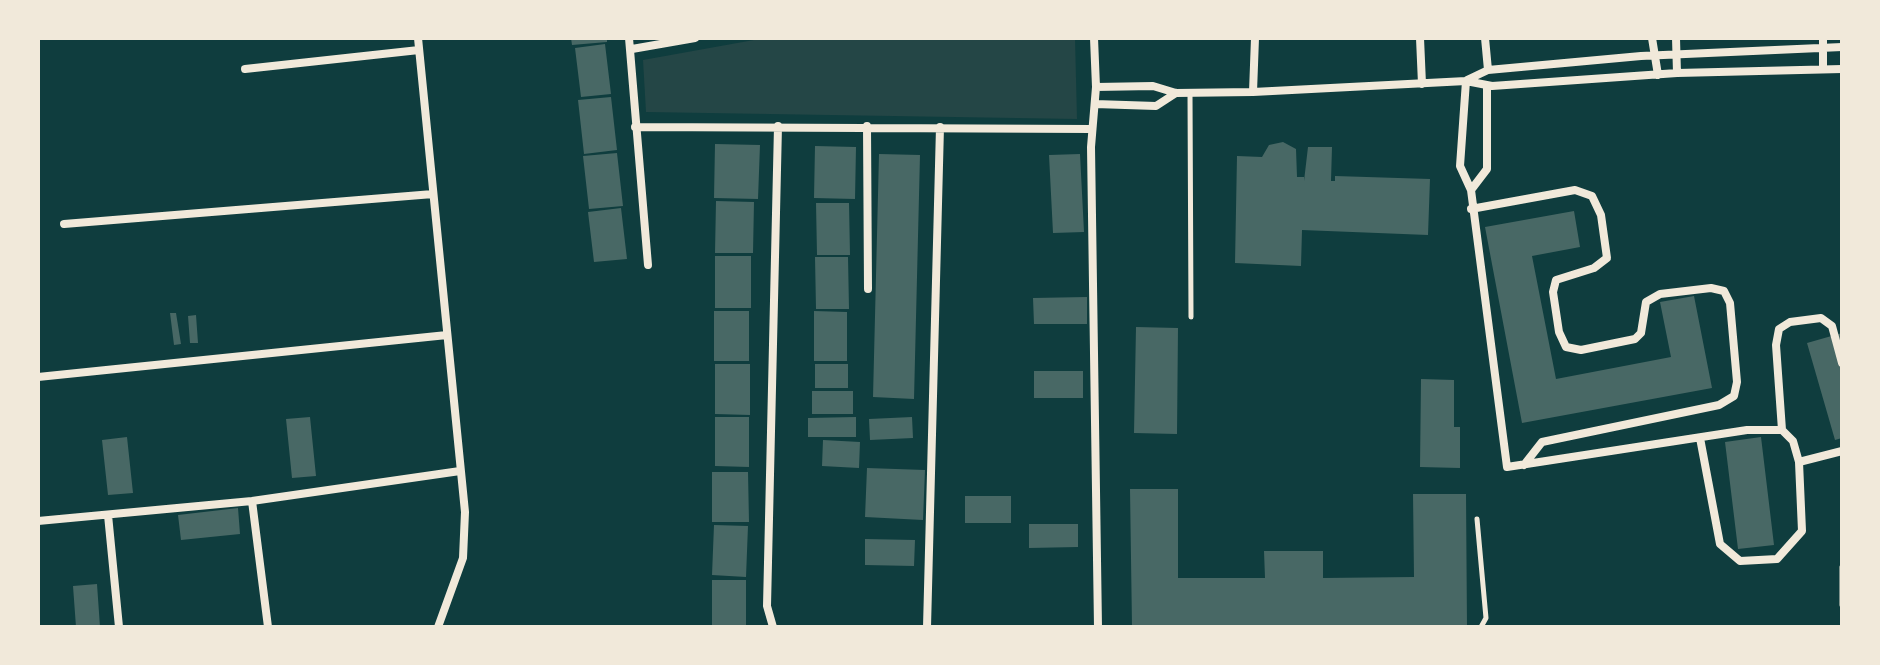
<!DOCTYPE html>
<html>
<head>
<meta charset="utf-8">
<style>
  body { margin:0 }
  #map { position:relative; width:1880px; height:665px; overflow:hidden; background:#0f3d3e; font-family:Lato,sans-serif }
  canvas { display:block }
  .frame { position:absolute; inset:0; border:40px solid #f1e9da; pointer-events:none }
</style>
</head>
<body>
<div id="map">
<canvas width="1880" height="665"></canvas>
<div class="frame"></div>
</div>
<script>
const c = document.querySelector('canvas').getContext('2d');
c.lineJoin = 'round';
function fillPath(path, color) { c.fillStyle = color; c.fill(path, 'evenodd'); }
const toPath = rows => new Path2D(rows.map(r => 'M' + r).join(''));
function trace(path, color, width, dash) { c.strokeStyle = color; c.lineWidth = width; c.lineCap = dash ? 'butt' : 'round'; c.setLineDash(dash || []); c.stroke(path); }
fillPath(toPath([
  [765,38,1075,38,1077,119,646,112,643,60]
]), '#244646');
fillPath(toPath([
  [571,38,607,38,607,42,572,45],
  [605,44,611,94,581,97,575,48],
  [611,97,617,150,584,154,578,100],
  [1283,142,1296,149,1297,177,1304,177,1304,181,1308,147,1332,147,1331,181,1335,181,1335,176,1430,179,1428,235,1302,230,1301,266,1235,263,1237,156,1262,157,1269,145],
  [715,144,760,145,758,199,714,198],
  [815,146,856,147,855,199,814,198],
  [617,153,623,206,589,209,583,156],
  [879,154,920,155,914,399,873,397],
  [1080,154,1084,232,1053,233,1049,155],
  [716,201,754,202,753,253,715,253],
  [816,203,849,203,850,255,817,255],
  [621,208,627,259,594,262,588,212],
  [1574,211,1580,247,1532,256,1556,379,1671,357,1660,302,1694,296,1712,388,1522,423,1485,227],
  [715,256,751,256,751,308,715,308],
  [815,257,848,257,849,309,816,309],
  [1087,297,1087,324,1034,324,1033,298],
  [714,311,749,311,749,361,714,361],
  [814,311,847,312,847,361,814,361],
  [170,313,176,313,181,344,174,345],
  [196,315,198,343,190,343,188,316],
  [1136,327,1178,328,1177,434,1134,433],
  [1842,333,1842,438,1835,440,1807,343],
  [715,364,750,364,750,415,715,414],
  [815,364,848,364,848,388,815,388],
  [1034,371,1083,371,1083,398,1034,398],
  [1421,379,1454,380,1454,427,1460,427,1460,468,1420,467],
  [812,391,853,391,853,414,812,414],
  [310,417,316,476,292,478,286,419],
  [715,417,749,417,749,467,715,466],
  [856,417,856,437,808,437,808,418],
  [912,417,913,438,870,440,869,419],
  [127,437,133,493,108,495,102,440],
  [1761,437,1774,545,1738,549,1725,442],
  [823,440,860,442,859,468,822,466],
  [867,468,925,470,923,520,865,517],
  [712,472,748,472,749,522,712,522],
  [1130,489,1178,489,1178,578,1265,578,1264,551,1323,551,1323,578,1414,577,1413,494,1466,494,1467,627,1132,627],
  [965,496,1011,496,1011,523,965,523],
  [238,508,240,534,181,540,178,515],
  [1029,524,1078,524,1078,547,1029,548],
  [714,525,748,526,746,577,712,575],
  [865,539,915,540,914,566,865,565],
  [712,580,746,580,746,627,712,627],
  [97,584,100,627,76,627,73,586]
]), '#486865');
trace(toPath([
  [1190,93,1191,317],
  [1477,519,1486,618,1481,627],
  [1842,567,1842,605]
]), '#f1e9da', 5);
trace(toPath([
  [418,38,465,512,463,558,438,627],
  [629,38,648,265],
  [1094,38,1096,87,1091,147,1098,627],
  [1420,38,1422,84],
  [1485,38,1488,70],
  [1652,38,1658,75],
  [1676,38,1677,73],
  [1823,38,1823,69],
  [632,49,695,38],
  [245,69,419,50],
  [1467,80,1488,70,1641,56,1842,47],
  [1466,81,1460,166,1471,190,1507,467,1747,430,1782,430,1793,441,1799,462,1802,531,1777,559,1740,561,1720,544,1700,438],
  [1096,87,1153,86,1176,93,1253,92,1466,81,1492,86,1677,73,1842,69],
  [1253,92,1255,38],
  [1095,104,1156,106,1176,93],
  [867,126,868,289],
  [635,127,1092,129],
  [1471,190,1487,169,1487,85],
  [1471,209,1575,190,1592,196,1601,215,1607,258,1594,268,1556,280,1553,292,1559,332,1566,347,1581,350,1635,339,1641,333,1646,302,1660,294,1711,288,1724,291,1730,303,1737,382,1734,396,1719,405,1542,442,1524,465],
  [64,224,433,194],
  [38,377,447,335],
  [1782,430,1776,345,1779,329,1790,322,1821,318,1832,326,1842,363],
  [1799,462,1842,451],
  [252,501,268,627],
  [108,515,119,627],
  [38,521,252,501,460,471],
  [773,627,767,606,778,126],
  [927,627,940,127]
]), '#f1e9da', 8);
</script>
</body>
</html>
